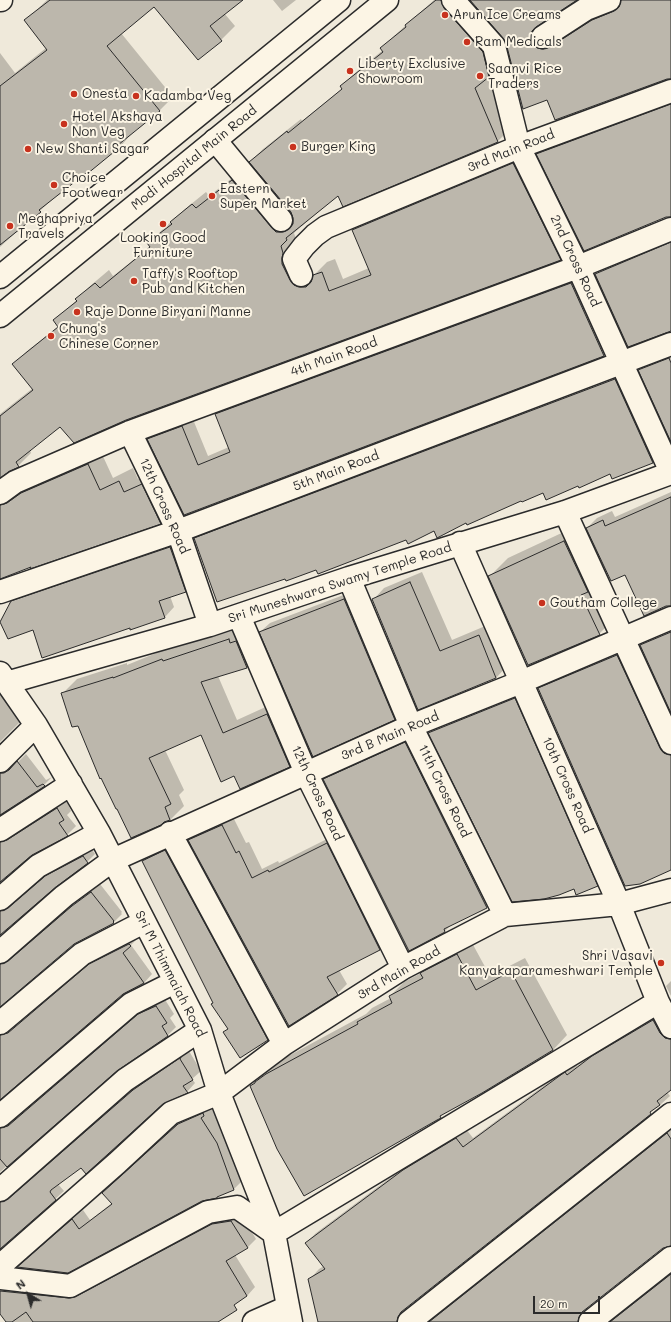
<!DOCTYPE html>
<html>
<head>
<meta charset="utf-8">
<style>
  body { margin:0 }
  #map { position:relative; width:671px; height:1322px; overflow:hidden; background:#efe9da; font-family:Mali,sans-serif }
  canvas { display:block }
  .north { position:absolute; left:8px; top:1274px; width:40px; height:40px; -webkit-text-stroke:3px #fcf5e5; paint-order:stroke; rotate:323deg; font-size:11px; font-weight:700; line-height:16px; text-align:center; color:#2b2b2b }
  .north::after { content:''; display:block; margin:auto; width:14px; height:18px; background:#2b2b2b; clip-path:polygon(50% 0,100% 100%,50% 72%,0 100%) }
  .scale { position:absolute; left:533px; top:1296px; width:67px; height:18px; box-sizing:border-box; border:2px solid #2b2b2b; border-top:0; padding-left:5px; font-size:12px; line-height:14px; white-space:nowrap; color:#2b2b2b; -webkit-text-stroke:3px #fcf5e5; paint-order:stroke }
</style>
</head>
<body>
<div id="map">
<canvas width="671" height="1322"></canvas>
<div class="north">N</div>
<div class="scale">20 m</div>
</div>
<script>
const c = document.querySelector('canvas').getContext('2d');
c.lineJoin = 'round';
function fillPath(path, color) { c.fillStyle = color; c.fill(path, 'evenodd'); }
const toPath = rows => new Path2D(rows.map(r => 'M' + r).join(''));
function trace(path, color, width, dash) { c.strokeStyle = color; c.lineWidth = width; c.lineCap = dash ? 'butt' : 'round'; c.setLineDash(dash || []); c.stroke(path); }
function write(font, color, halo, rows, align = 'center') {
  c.font = font + ' Mali,sans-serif'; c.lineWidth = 4; c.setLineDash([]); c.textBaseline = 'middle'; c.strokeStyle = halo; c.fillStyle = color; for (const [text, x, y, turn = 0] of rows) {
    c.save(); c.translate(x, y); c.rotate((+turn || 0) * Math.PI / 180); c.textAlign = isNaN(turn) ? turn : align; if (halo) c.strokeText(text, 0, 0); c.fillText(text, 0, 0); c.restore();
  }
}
fillPath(toPath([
  [47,0,241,0,224,13,235,26,221,40,199,59,155,6,121,33,173,97,159,111,133,132,120,147,86,172,54,198,0,247,0,53,15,73,46,48,25,21],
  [273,0,296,0,282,11],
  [434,0,461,0,501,63,488,76,511,128,498,141,343,205,339,194,294,233,307,272,315,274,327,262,335,259,343,279,369,268,353,230,366,217,526,151,573,246,560,259,60,426,30,450,31,453,18,466,1,476,0,480,101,452,113,478,133,468,138,479,155,472,173,510,160,523,0,578,0,414,33,388,14,364,27,351,59,326,54,320,77,300,90,286,109,270,113,276,151,246,148,243,185,209,206,192,209,196,245,168,290,219,295,220,292,212,250,162,263,149,301,119,302,121,343,88,342,86,355,73,383,50,382,48,395,35],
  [471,0,575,0,542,21,541,26,604,10,622,2,622,0,671,0,671,78,548,99,507,43],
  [671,98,671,216,538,154,548,143],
  [671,237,671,331,596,274,607,263],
  [581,274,613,346,604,355,185,514,148,439,158,430,192,417,208,456,229,447,216,414,225,405],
  [671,351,671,439,639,370,650,359],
  [625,369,662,452,652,462,610,473,578,485,544,492,466,522,434,530,317,569,286,578,210,582,195,539,205,529],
  [671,492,671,605,626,573,607,571,600,578,618,615,599,634,490,576,508,558,583,523,586,529,597,518,612,511,615,517],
  [180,538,195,581,185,591,170,596,174,607,165,617,130,627,33,629,9,603,19,593],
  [422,572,452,640,490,624,507,666,496,678,418,709,373,600,384,588],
  [354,591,404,709,394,719,260,632,270,623],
  [243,626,261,653,247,667,218,676,237,720,281,700,303,752,289,766,234,775,201,734,165,750,184,790,179,795,184,806,170,820,164,821,78,724,63,693,77,679,127,663,127,665,176,645,177,647],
  [671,627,671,711,641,645,651,635],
  [627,646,671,740,671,869,539,689,549,679],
  [0,684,25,717,0,742],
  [524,689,607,876,597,885,575,888,429,733,439,723],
  [415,733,497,897,487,907,453,923,445,931,409,950,324,779,334,770],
  [26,754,46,780,52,777,44,785,0,814,0,762,6,765,13,765,18,762],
  [66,800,71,811,67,815,76,826,67,835,29,856,0,881,0,830],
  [232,815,246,843,249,842,262,869,278,861,279,863,337,834,390,940,380,950,339,970,347,984,337,994,189,840,199,830],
  [175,841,277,1029,267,1039,225,1032,228,1029,214,1003,143,861,153,851],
  [91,848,95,854,87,862,55,886,0,934,0,900,12,903,18,900,55,868],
  [100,884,122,912,121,913,122,914,114,922,73,944,0,1005,0,953,5,956,12,956,18,953,81,898],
  [138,936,139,937,131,945,152,974,144,983,122,994,0,1098,0,1024,12,1027,17,1025,99,956],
  [471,941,490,976,525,958,567,1035,553,1050,446,1112,436,1120,251,1086,265,1072,281,1060,366,1014,372,1008,391,998,390,996,404,982,423,972,435,959],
  [671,981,671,996,666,986],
  [164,998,174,1014,170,1018,176,1027,168,1035,116,1070,0,1172,0,1117,12,1120,18,1117,148,1006],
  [663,1011,671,1025,671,1089,667,1092,670,1096,660,1105,407,1306,406,1314,411,1322,319,1322,310,1279,319,1269,324,1266,306,1243,316,1233,414,1160,466,1129,473,1138,569,1067,575,1063,577,1066,603,1047],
  [189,1051,201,1071,192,1079,195,1083,187,1092,162,1103,58,1184,64,1191,0,1249,0,1191,5,1194,12,1194,18,1191,142,1082],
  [211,1108,227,1132,244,1179,234,1189,29,1257,83,1210,90,1220,112,1203,114,1182,189,1114],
  [671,1129,671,1245,663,1247,588,1306,587,1313,592,1322,428,1322],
  [240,1213,256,1239,247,1248,235,1255,255,1287,247,1296,203,1322,7,1322,0,1313,0,1279,78,1290,221,1216],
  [671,1273,671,1322,609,1322]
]), '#0003');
const building = toPath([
  [50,0,243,0,210,26,222,41,198,60,154,7,107,46,160,111,118,145,120,147,87,174,86,173,39,210,41,212,0,245,0,86,47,50,24,20,50,0],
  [436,0,441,0,444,8,483,52,489,77,475,88,498,142,343,207,338,196,286,238,287,240,281,246,283,253,282,258,282,264,290,280,294,285,300,287,306,287,311,282,313,275,322,272,329,291,371,275,352,230,513,163,561,260,126,420,74,443,60,427,16,462,19,467,10,471,0,478,0,416,33,390,12,364,58,327,53,320,77,301,75,299,95,283,100,288,150,247,147,243,172,224,170,222,192,204,196,208,232,180,272,228,276,232,283,232,289,229,293,224,293,218,291,212,249,162,287,131,288,133,342,89,340,86,383,52,380,48,406,27,405,25,436,0],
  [470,0,577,0,536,27,532,31,531,37,532,43,537,48,543,49,550,47,592,20,614,11,619,7,621,0,671,0,671,79,667,79,555,120,547,100,523,109,506,43,503,38,470,0],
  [671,104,671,217,666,217,584,251,536,154,671,104],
  [671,242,671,331,628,347,595,274,671,242],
  [571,283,604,356,184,515,147,439,182,426,198,465,230,452,215,414,571,283],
  [669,358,671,363,671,442,638,370,669,358],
  [615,379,653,463,612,479,610,474,579,488,578,486,546,500,543,493,522,502,521,501,467,525,466,523,437,538,434,531,408,544,406,540,318,574,316,570,286,581,285,579,217,602,194,538,615,379],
  [88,464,100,490,119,481,124,492,142,484,161,524,30,569,31,567,0,579,0,505,7,503,21,493,88,464],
  [671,497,671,606,666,606,644,616,625,575,611,581,586,528,603,520,605,526,671,497],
  [564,541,588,592,581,595,600,635,528,665,488,576,564,541],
  [170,547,186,592,159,601,165,618,130,630,130,628,42,658,33,630,8,639,0,622,11,601,170,547],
  [410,582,440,651,479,635,496,678,418,710,372,599,410,582],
  [344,599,395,720,313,757,259,632,344,599],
  [671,632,671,713,640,645,671,632],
  [229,639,230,643,236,641,247,668,201,682,223,733,267,714,290,767,240,789,234,776,221,782,201,735,149,758,171,804,165,807,170,820,164,822,161,825,131,838,117,809,116,809,101,778,100,779,78,726,72,727,61,693,113,677,113,678,162,659,163,661,229,639],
  [617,655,660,748,664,753,671,755,671,870,640,884,625,886,538,688,617,655],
  [515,698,598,886,576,895,574,889,559,895,544,899,512,902,428,733,515,698],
  [405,742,487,908,444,929,445,932,409,951,323,779,405,742],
  [17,761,37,787,43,784,45,786,0,815,0,773,4,773,9,770,17,761],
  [57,808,64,820,59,823,68,836,32,855,0,882,0,842,7,840,57,808],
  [222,825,236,853,239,851,252,878,268,870,269,872,327,843,380,950,327,977,338,995,289,1026,188,840,222,825],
  [165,850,268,1040,240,1058,223,1032,228,1029,211,1004,213,1003,142,861,165,850],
  [83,856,88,863,56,887,0,935,0,911,8,908,45,876,83,856],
  [91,892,114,921,113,922,114,923,74,944,0,1007,0,964,8,961,72,906,91,892],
  [129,944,131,946,123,953,144,983,123,994,0,1100,0,1035,8,1033,89,964,129,944],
  [457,954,476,990,511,971,553,1050,482,1093,440,1116,441,1118,437,1120,304,1196,277,1149,250,1086,255,1083,255,1082,266,1074,358,1024,357,1022,392,1003,389,996,423,978,420,973,457,954],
  [156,1006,167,1023,162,1026,168,1036,117,1071,7,1167,0,1159,0,1128,8,1126,138,1014,156,1006],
  [653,1020,660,1033,665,1038,671,1039,671,1090,657,1101,660,1105,650,1112,651,1114,401,1312,398,1317,397,1322,318,1322,308,1279,325,1269,305,1243,403,1170,456,1138,463,1147,558,1077,565,1072,567,1075,592,1056,653,1020],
  [181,1057,180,1059,193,1080,183,1086,188,1093,163,1104,86,1174,81,1168,51,1190,50,1192,56,1200,0,1249,0,1202,8,1199,133,1090,181,1057],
  [203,1113,204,1116,201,1118,217,1143,234,1190,217,1197,217,1198,202,1201,68,1273,17,1267,72,1219,79,1229,112,1204,102,1193,178,1124,203,1113],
  [667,1133,671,1139,671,1246,663,1248,582,1312,579,1317,578,1322,429,1322,667,1133],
  [231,1221,248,1248,226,1261,247,1296,234,1305,237,1310,218,1322,33,1322,26,1312,12,1322,6,1322,0,1314,0,1291,69,1298,75,1297,212,1224,231,1221],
  [671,1274,671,1322,610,1322,671,1274]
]);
fillPath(building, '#bcb7ac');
trace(building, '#2b2b2b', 1);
const minor = toPath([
  [0,0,1,0],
  [453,0,494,46,519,147,578,267,621,362,671,472],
  [543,37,586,9,609,0],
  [215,140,281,220],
  [301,275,294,259,304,246,315,235,326,227,519,147,671,91],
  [130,432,178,531,210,625],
  [0,493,15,482,130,432,578,267,671,229],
  [565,512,671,743],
  [460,543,619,904,658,1002,671,1027],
  [349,578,411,726,505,915],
  [0,592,178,531,671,344],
  [239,616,306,773,403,968],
  [0,673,36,725,99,833,200,1030,219,1093,274,1233,291,1322],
  [6,683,210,625,349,578,565,512,671,473],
  [0,761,36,725],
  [0,830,71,784],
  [170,833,284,1044],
  [0,899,38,866,99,833],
  [0,952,64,896,113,860,411,726,521,682,671,618],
  [0,1023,82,954,144,922],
  [0,1116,131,1004,175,982],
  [0,1190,125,1080,200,1030],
  [0,1266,117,1163,171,1113,219,1093,284,1044,403,968,505,915,619,904,671,890],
  [0,1278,70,1286,208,1212,237,1207,274,1233,658,1002],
  [254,1322,288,1307],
  [409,1322,671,1114],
  [590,1322,671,1258]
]);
const major = toPath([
  [0,277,339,0],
  [0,316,387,0]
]);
trace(minor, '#2b2b2b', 25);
trace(major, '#2b2b2b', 25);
trace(minor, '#fcf5e5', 22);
trace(major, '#fcf5e5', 22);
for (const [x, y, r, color] of [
  [445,15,4,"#c8321e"],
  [467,42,4,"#c8321e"],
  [350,71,4,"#c8321e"],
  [480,76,4,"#c8321e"],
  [74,94,4,"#c8321e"],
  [136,96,4,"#c8321e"],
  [64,124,4,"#c8321e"],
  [293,147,4,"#c8321e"],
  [28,149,4,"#c8321e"],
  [54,185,4,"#c8321e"],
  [212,196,4,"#c8321e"],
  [163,224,4,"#c8321e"],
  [10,226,4,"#c8321e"],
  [134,281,4,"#c8321e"],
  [77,312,4,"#c8321e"],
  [51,336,4,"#c8321e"],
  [542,603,4,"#c8321e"],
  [661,963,4,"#c8321e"]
]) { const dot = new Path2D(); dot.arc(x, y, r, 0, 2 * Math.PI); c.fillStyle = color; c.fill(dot); trace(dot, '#fcf5e5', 1.5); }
write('13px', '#2b2b2b', '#fcf5e5', [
  ["Arun Ice Creams",453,15],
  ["Ram Medicals",475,42],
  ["Liberty Exclusive",358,64],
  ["Showroom",358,79],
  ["Saanvi Rice",488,69],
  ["Traders",488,84],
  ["Onesta",82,94],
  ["Kadamba Veg",144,96],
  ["Hotel Akshaya",72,117],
  ["Non Veg",72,132],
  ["Burger King",301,147],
  ["New Shanti Sagar",36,149],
  ["Choice",62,178],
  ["Footwear",62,193],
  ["Eastern",220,189],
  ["Super Market",220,204],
  ["Meghapriya",18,219],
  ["Travels",18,234],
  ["Looking Good",163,238,"center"],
  ["Furniture",163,253,"center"],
  ["Taffy's Rooftop",142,274],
  ["Pub and Kitchen",142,289],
  ["Raje Donne Biryani Manne",85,312],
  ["Chung's",59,329],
  ["Chinese Corner",59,344],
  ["Goutham College",550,603],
  ["Shri Vasavi",653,956,"right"],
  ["Kanyakaparameshwari Temple",653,971,"right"]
], 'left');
write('13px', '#2b2b2b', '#fcf5e5', [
  ["3rd Main Road",511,151,-22],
  ["Modi Hospital Main Road",194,158,-39],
  ["2nd Cross Road",575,261,65],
  ["4th Main Road",334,357,-20],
  ["5th Main Road",336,471,-21],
  ["12th Cross Road",164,506,66],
  ["Sri Muneshwara Swamy Temple Road",340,583,-18],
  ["3rd B Main Road",390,736,-23],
  ["10th Cross Road",567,785,66],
  ["11th Cross Road",444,791,64],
  ["12th Cross Road",317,793,65],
  ["3rd Main Road",399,973,-30],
  ["Sri M Thimmaiah Road",170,974,63]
]);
</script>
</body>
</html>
